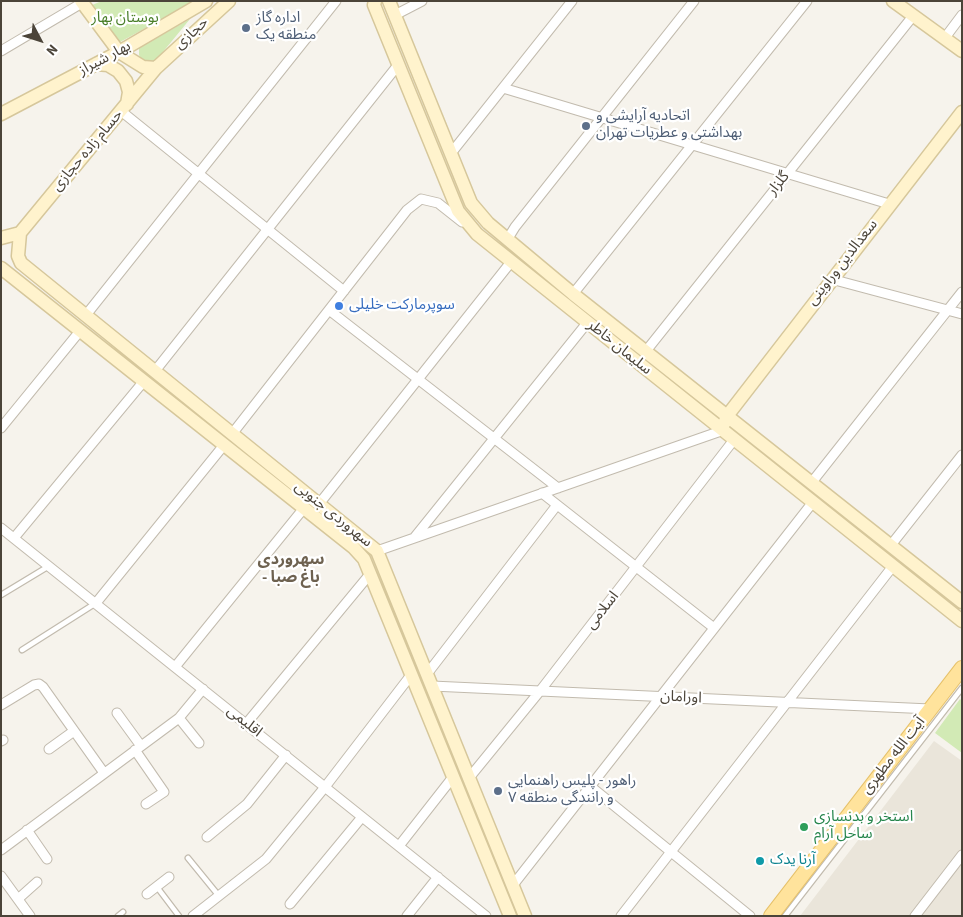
<!DOCTYPE html>
<html>
<head>
<meta charset="utf-8">
<style>
  body { margin:0 }
  #map { position:relative; width:963px; height:917px; overflow:hidden; background:#f6f3ec; font-family:"Source Sans 3",sans-serif }
  canvas { display:block }
  .frame { position:absolute; inset:0; border:2px solid #4b4439; pointer-events:none }
  .north { position:absolute; left:15px; top:15px; width:50px; height:50px; -webkit-text-stroke:4px #fff; paint-order:stroke; rotate:130deg; font-size:14px; font-weight:700; line-height:20px; text-align:center; color:#4b4439 }
  .north::after { content:''; display:block; margin:auto; width:18px; height:22px; background:#4b4439; clip-path:polygon(50% 0,100% 100%,50% 72%,0 100%) }
</style>
</head>
<body>
<div id="map">
<canvas width="963" height="917"></canvas>
<div class="frame"></div>
<div class="north">N</div>
</div>
<script>
const c = document.querySelector('canvas').getContext('2d');
c.lineJoin = 'round';
function fillPath(path, color) { c.fillStyle = color; c.fill(path, 'evenodd'); }
const toPath = rows => new Path2D(rows.map(r => 'M' + r).join(''));
function trace(path, color, width, dash) { c.strokeStyle = color; c.lineWidth = width; c.lineCap = dash ? 'butt' : 'round'; c.setLineDash(dash || []); c.stroke(path); }
function write(font, color, halo, rows, align = 'center') {
  c.font = font + ' "Source Sans 3","Noto Sans Arabic",sans-serif'; c.lineWidth = 4.5; c.setLineDash([]); c.textBaseline = 'middle'; c.strokeStyle = halo; c.fillStyle = color; for (const [text, x, y, turn = 0] of rows) {
    c.save(); c.translate(x, y); c.rotate((+turn || 0) * Math.PI / 180); c.textAlign = isNaN(turn) ? turn : align; if (halo) c.strokeText(text, 0, 0); c.fillText(text, 0, 0); c.restore();
  }
}
fillPath(toPath([
  [934,741,962,761,962,916,800,916]
]), '#eae5da');
fillPath(toPath([
  [102,1,195,1,120,42,92,5],
  [190,19,153,64,142,61,139,55,139,48],
  [960,699,962,701,962,753,935,733]
]), '#d2eab5');
const lane = toPath([
  [1,595,49,566],
  [22,650,96,603],
  [188,858,219,896],
  [157,887,179,916],
  [118,916,123,912],
  [785,916,962,688]
]);
const street = toPath([
  [395,15,422,1],
  [944,39,962,15],
  [1,51,82,3],
  [503,88,889,204],
  [121,111,344,291],
  [452,152,572,1],
  [507,240,515,227,694,1],
  [831,279,962,314],
  [573,294,807,1],
  [329,310,558,488],
  [86,315,336,1],
  [646,351,913,16],
  [155,371,398,65],
  [1,428,80,331],
  [232,434,407,210,421,199,438,203,462,222],
  [812,482,962,292],
  [542,493,714,628],
  [319,504,511,262],
  [1,528,486,916],
  [14,538,144,381],
  [414,538,587,323],
  [891,545,962,455],
  [377,551,721,431],
  [96,603,224,445],
  [175,667,304,508],
  [427,674,557,505],
  [432,686,930,709],
  [1,705,34,685,39,684,43,687,104,773],
  [117,713,141,746],
  [179,718,199,743],
  [246,724,370,574],
  [1,741,3,740],
  [49,749,74,731],
  [135,750,164,792,146,804],
  [469,778,540,691,733,441],
  [590,786,750,916],
  [27,830,47,859],
  [207,837,247,804,286,755],
  [399,846,453,777],
  [1,850,179,718,203,689],
  [1,876,30,916],
  [513,885,813,502],
  [147,894,169,877],
  [18,899,37,882],
  [290,904,362,817],
  [193,916,266,859,325,787,411,675],
  [407,916,438,877],
  [621,916,893,566],
  [915,916,962,855]
]);
const secondary = toPath([
  [81,1,119,52,143,67,156,68],
  [229,1,156,68,20,233,18,256,21,263,377,551,525,916],
  [375,1,374,5,458,211,477,234,962,621],
  [389,1,471,203,488,223,573,294,962,602],
  [893,1,962,51],
  [96,64,108,65,118,71,126,81,129,92,127,104],
  [1,114,119,52,206,1],
  [1,238,20,233],
  [1,268,353,547,364,559,510,916],
  [724,424,727,416,962,112]
]);
const primary = toPath([
  [771,916,962,668]
]);
trace(lane, '#c2bbae', 7);
trace(street, '#c2bbae', 11);
trace(secondary, '#d6c79b', 15);
trace(primary, '#e6c16a', 16);
trace(lane, '#fff', 4.5);
trace(street, '#fff', 9);
trace(secondary, '#fff3cd', 12);
trace(primary, '#ffe39c', 14);
for (const [x, y, r, color] of [
  [246,28,5,"#5c6f8a"],
  [586,126,5,"#5c6f8a"],
  [339,306,5,"#3f7fe0"],
  [498,791,5,"#5c6f8a"],
  [804,827,5,"#2e9e5b"],
  [760,861,5,"#0f9aa8"]
]) { const dot = new Path2D(); dot.arc(x, y, r, 0, 2 * Math.PI); c.fillStyle = color; c.fill(dot); trace(dot, '#fff', 2); }
write('15px', '#4a7f2a', '#fff', [
  ["بوستان بهار",125,19]
]);
write('15px', '#4e5e75', '#fff', [
  ["اداره گاز",256,19],
  ["منطقه یک",256,36],
  ["اتحادیه آرایشی و",596,117],
  ["بهداشتی و عطریات تهران",596,134],
  ["راهور - پلیس راهنمایی",508,782],
  ["و رانندگی منطقه ۷",508,799]
], 'left');
write('15px', '#4b4439', '#fff', [
  ["حجازی",192,34,-42],
  ["بهار شیراز",105,59,-28],
  ["حسام زاده حجازی",88,151,-50],
  ["گلزار",779,184,-51],
  ["سعدالدین وراوینی",843,263,-52],
  ["سلیمان خاطر",619,348,39],
  ["سهروردی جنوبی",333,515,39],
  ["اسلامی",603,611,-52],
  ["اورامان",681,698,3],
  ["اقلیمی",244,722,39],
  ["آیت الله مطهری",894,756,-52]
]);
write('15px', '#366cbe', '#fff', [
  ["سوپرمارکت خلیلی",349,306]
], 'left');
write('15px', '#27864d', '#fff', [
  ["استخر و بدنسازی",814,818],
  ["ساحل آرام",814,835]
], 'left');
write('15px', '#0d838f', '#fff', [
  ["آرنا یدک",770,861]
], 'left');
write('bold 16px', '#6e6250', '#fff', [
  ["سهروردی",291,560],
  ["- باغ صبا",291,578]
]);
</script>
</body>
</html>
